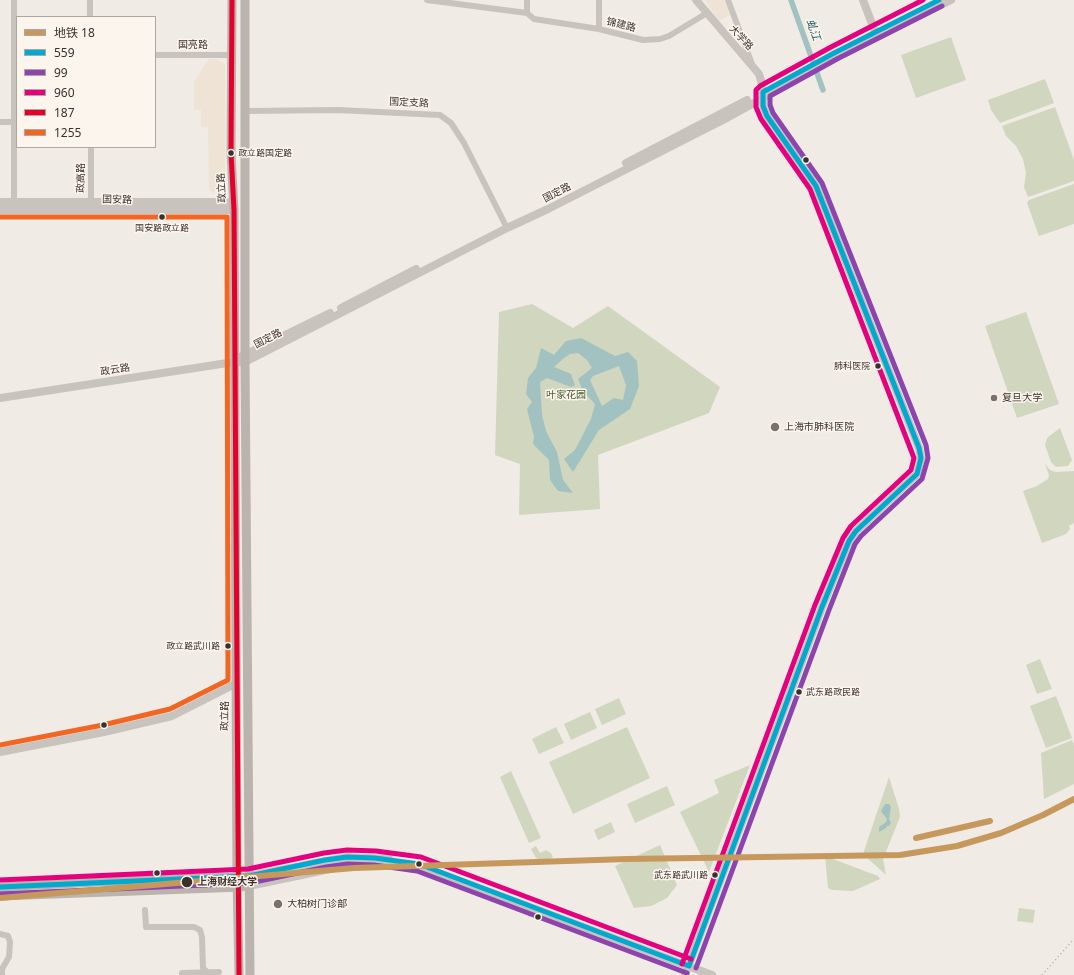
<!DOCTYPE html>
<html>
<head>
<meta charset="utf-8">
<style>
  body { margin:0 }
  #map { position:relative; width:1074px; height:975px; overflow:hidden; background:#f0ebe5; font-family:"Noto Sans","Noto Sans SC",sans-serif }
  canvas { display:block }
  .legend { position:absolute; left:16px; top:16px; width:140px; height:132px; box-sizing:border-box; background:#fbf5ee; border:1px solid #aea6a0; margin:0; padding:5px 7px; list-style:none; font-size:12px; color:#3b302b }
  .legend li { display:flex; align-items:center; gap:8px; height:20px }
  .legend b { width:20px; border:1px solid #aea6a0 }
</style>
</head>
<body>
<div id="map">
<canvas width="1074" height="975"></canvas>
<ul class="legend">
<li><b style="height:5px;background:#c6985c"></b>地铁 18</li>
<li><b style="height:5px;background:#00a9ce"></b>559</li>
<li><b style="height:5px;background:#8e44ad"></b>99</li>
<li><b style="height:5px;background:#e5007d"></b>960</li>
<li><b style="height:5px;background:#e4002b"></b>187</li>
<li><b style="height:5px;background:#f26522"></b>1255</li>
</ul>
</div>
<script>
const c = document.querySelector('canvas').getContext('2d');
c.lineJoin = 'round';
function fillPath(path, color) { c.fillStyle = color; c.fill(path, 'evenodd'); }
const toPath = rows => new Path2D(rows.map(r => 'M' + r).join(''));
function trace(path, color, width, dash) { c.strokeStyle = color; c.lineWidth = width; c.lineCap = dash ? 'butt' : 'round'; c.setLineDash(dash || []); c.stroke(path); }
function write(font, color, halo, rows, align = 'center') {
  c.font = font + ' "Noto Sans","Noto Sans SC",sans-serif'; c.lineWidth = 3; c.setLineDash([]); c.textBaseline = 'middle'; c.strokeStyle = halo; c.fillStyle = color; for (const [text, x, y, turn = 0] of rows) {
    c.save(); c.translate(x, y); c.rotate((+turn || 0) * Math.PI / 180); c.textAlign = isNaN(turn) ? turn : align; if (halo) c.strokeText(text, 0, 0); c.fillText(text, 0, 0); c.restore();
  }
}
fillPath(toPath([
  [951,37,966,80,916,98,901,55],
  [1045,79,1054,103,1000,123,991,110,988,100],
  [1055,107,1074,160,1074,181,1028,197,1024,187,1026,173,1023,159,1016,146,1006,136,1002,126],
  [1074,184,1074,224,1039,236,1027,203,1029,200],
  [532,304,573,328,608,306,720,387,709,413,598,455,600,509,519,515,520,464,495,455,499,312],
  [1026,312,1059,404,1017,418,985,326],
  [1060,428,1072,460,1068,466,1056,467,1051,462,1045,445,1047,438],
  [1045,464,1050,470,1056,472,1074,471,1074,523,1069,526,1070,529,1066,534,1042,543,1023,491,1037,486,1048,479,1049,475],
  [1040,659,1052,689,1037,694,1026,665],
  [1056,696,1072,738,1046,748,1030,706],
  [619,698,626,714,602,725,595,709],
  [590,712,597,728,571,740,564,724],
  [556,727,564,743,539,754,532,739],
  [627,727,650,778,573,814,549,762],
  [1072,740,1074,745,1074,784,1044,799,1041,753],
  [750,765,709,872,680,812,719,793,714,780],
  [511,771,541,838,529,843,500,777],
  [889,777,899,809,900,817,883,859,886,875,863,854],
  [667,786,675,805,635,823,627,804],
  [611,822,615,832,598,840,594,830],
  [660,845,677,885,667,898,651,906,634,908,615,866],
  [536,846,540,853,546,850,551,853,553,857,545,862,536,858,531,849],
  [825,856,878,876,880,879,853,891,832,890,828,888],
  [1019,908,1035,910,1033,923,1017,921]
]), '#d1d6bf');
fillPath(toPath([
  [705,0,724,0,730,15,719,21],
  [209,59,216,59,225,64,225,180,212,193,209,187,208,127,201,127,201,110,194,110,194,82]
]), '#eee3d5');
fillPath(toPath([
  [581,338,615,356,628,352,637,361,639,386,630,409,599,430,573,472,564,459,575,450,591,419,595,404,583,391,578,379,592,368,587,360,578,353,570,354,564,358,554,367,571,374,575,385,571,387,547,378,540,382,542,415,546,431,557,452,563,480,573,493,558,491,550,480,549,460,533,444,534,437,527,409,532,402,526,394,528,378,536,368,541,348,554,355,566,341],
  [619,366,626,385,623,400,614,398,602,406,590,380,593,376],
  [885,804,889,804,891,807,889,819,891,823,889,826,887,826,886,828,879,832,879,827,886,822,887,819,881,811]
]), '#a1c2c1');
trace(toPath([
  [791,0,823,90]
]), '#a1c2c1', 5.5);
trace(toPath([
  [14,0,14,206],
  [90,0,90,17],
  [427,0,527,13],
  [527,0,527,13],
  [599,0,599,29],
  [728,0,752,64],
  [527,13,534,19,599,29,643,40,660,39,669,36,707,13],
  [155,55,231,55],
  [245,111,338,110,440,115,451,123,464,143,507,228],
  [0,122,17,122],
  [91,147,91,205],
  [145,910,146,927,194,927,200,930,202,937,203,968,206,971,206,975],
  [0,934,8,936,10,942,9,957,2,969,2,975],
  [182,975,182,973,219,972]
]), '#c9c3be', 6);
trace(toPath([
  [863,0,877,37],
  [626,163,747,100],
  [0,202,234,202],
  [0,210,234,210],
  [341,308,416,269],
  [240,357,330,313],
  [0,398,234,362,245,362,507,228,548,209,725,119,837,57,951,0],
  [0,752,104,732,172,716,235,684],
  [249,876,347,857,389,859],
  [249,886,354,864,384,864,436,872,712,975],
  [685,975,822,607,849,541,856,531,917,474,921,458,919,448,816,186,767,116,763,106,762,84,759,74,696,0]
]), '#c9c3be', 8);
trace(toPath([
  [232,0,231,153,234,210,237,877,239,975],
  [245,0,245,362,250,975],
  [0,887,157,879,242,877],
  [0,896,242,887]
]), '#bab3ae', 9);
trace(toPath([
  [1042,975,1074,939]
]), '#b1aca8', 1.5, [1, 3]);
trace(toPath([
  [0,887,249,876,325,860,347,857,375,858,419,864,689,966],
  [689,966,822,607,849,541,856,531,917,474,921,458,919,448,816,186,767,116,763,106,763,92,834,53,939,0]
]), '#00a9ce', 5);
trace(toPath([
  [0,894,250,883,326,867,347,864,374,865,417,871,687,973],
  [696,968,829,610,855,544,861,536,922,479,928,458,926,445,822,183,773,113,770,105,770,96,837,59,942,6]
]), '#8e44ad', 5);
trace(toPath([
  [0,880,248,869,324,853,347,850,376,851,421,857,691,959],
  [682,964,815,605,843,538,851,526,911,470,914,458,810,189,761,119,756,107,756,90,760,86,831,47,923,0]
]), '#e5007d', 5);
trace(toPath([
  [232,0,231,153,234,210,239,975]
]), '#e4002b', 5);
trace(toPath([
  [0,217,227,217,228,680,170,709,103,725,0,745]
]), '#f26522', 5);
trace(toPath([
  [916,838,990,821],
  [0,898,354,868,627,859,900,855,957,846,1001,833,1043,815,1074,799]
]), '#c6985c', 6);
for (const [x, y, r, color] of [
  [231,153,3.5,"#3b302b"],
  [806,160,3.5,"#3b302b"],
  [162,217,3.5,"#3b302b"],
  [878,366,3.5,"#3b302b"],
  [994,398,4,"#7a716c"],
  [775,427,5,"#7a716c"],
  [228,646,3.5,"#3b302b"],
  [799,692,3.5,"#3b302b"],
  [104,725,3.5,"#3b302b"],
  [419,864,3.5,"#3b302b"],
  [157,873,3.5,"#3b302b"],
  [715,875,3.5,"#3b302b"],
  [187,882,6,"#3b302b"],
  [278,904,5,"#7a716c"],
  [538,917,3.5,"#3b302b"]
]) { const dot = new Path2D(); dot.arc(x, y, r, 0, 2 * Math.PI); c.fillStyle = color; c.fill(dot); trace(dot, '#fbf5ee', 1.5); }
write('9px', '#3b302b', '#fbf5ee', [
  ["政立路国定路",238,153,"left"],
  ["国安路政立路",162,228,"center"],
  ["肺科医院",870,366],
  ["政立路武川路",220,646],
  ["武东路政民路",806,692,"left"],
  ["武东路武川路",708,875]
], 'right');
write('10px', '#3b302b', '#fbf5ee', [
  ["锦建路",621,25,14],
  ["大学路",741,38,47],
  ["国亮路",193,45],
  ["国定支路",409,103,3],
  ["政高路",81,178,-90],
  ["政立路",222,188,-93],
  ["国定路",557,193,-27],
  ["国安路",117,200,1],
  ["国定路",268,339,-27],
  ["政云路",115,370,-9],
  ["政立路",225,716,-90]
]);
write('10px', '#4a5a2e', '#fbf5ee', [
  ["叶家花园",566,395]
]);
write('10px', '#3b302b', '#fbf5ee', [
  ["复旦大学",1002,398],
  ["上海市肺科医院",784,427],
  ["大柏树门诊部",287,904]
], 'left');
write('bold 10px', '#3b302b', '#fbf5ee', [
  ["上海财经大学",197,882]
], 'left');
write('italic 11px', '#1f5a5e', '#fbf5ee', [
  ["虬江",813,30,70]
]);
</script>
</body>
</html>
